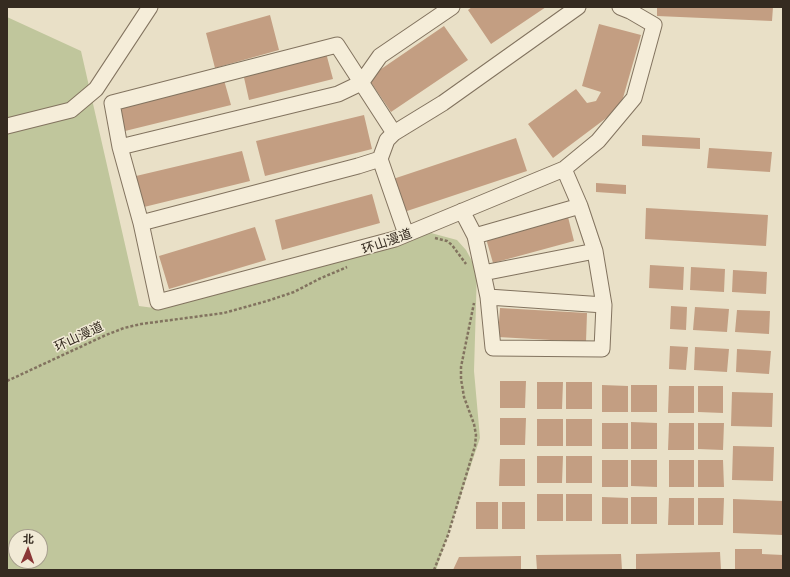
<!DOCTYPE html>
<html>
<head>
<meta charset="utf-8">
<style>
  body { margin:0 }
  #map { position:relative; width:790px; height:577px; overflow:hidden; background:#e9e0c7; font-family:Literata,"Noto Sans SC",serif }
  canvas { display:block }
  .frame { position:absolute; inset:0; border:8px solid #352b20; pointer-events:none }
  .north { position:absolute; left:8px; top:529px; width:40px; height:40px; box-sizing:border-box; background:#f1ead6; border:1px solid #a69e8d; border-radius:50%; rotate:2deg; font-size:11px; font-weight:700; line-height:16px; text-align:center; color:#352b20 }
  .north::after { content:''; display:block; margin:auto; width:14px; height:18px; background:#8a3736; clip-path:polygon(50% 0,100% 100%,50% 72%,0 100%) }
</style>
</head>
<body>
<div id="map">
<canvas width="790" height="577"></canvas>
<div class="frame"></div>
<div class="north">北</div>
</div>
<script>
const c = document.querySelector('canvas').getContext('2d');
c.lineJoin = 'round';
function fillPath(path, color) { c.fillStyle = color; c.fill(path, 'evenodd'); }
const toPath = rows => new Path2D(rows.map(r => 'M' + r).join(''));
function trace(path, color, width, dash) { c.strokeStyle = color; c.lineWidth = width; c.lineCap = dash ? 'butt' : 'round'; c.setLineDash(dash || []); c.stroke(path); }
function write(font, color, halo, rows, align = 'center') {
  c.font = font + ' Literata,"Noto Sans SC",serif'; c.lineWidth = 3; c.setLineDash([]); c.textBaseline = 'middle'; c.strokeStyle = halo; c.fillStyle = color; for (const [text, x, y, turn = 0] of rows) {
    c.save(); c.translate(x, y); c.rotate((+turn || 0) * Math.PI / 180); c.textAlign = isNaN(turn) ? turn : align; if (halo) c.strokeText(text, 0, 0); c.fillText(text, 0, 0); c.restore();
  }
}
fillPath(toPath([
  [7,17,81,51,139,306,154,308,431,233,457,240,466,250,477,270,474,371,480,438,436,570,7,570],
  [16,537,40,537,40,561,16,561]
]), '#c0c69c');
fillPath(toPath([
  [472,7,546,7,491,44,468,10],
  [657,7,773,7,772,21,657,16],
  [270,15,279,50,215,68,206,33],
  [599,24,641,35,623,98,617,110,553,158,528,124,576,89,587,103,596,101,601,92,582,86],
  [444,26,468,60,391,112,368,78],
  [326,53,333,79,249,100,243,73],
  [224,80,231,105,125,131,119,106],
  [364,115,372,149,265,176,256,141],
  [642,135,700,138,700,149,642,146],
  [516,138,527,171,404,212,393,179],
  [709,148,772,152,770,172,707,168],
  [242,151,250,181,144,207,136,176],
  [596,183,626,185,626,194,596,192],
  [372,194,380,223,282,250,275,220],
  [646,208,768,215,766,246,645,239],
  [567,213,574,241,493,263,485,235],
  [255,227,266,260,169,289,159,256],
  [650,265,684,267,683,290,649,288],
  [691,267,725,269,724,292,690,290],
  [733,270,767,272,766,294,732,292],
  [671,306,687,307,686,330,670,329],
  [695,307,729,309,727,332,693,330],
  [500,308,587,313,586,342,498,337],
  [737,310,770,311,769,334,735,332],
  [670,346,688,347,686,370,669,369],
  [695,347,729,349,727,372,694,370],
  [737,349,771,351,769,374,736,372],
  [500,381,526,381,525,408,500,408],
  [537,382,563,382,562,409,537,409],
  [566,382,592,382,592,409,566,409],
  [602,385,628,386,628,412,602,412],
  [631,385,657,385,657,412,631,412],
  [669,386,694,386,694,413,668,413],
  [698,386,723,386,723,413,698,412],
  [732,392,773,393,772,427,731,426],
  [500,418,526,418,525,445,500,445],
  [537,419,563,419,563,446,537,446],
  [566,419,592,419,592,446,566,446],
  [631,422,657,423,657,449,631,449],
  [602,423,628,423,628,449,602,449],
  [669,423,694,423,694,450,668,450],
  [698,423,724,423,723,450,698,449],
  [733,446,774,447,773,481,732,480],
  [537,456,563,456,562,483,537,483],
  [566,456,592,456,592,483,566,483],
  [500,459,525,459,525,486,499,486],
  [602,460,628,460,628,487,602,487],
  [631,460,657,460,657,487,631,486],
  [669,460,694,460,694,487,669,487],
  [698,460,723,460,724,487,698,487],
  [537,494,563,494,563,521,537,521],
  [566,494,592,494,592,521,566,521],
  [602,497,628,498,628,524,602,524],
  [631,497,657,497,657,524,631,524],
  [669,498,694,498,694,525,668,525],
  [698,498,724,498,723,525,698,525],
  [733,499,783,501,783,535,733,533],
  [476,502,498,502,498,529,476,529],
  [502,502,525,502,525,529,502,529],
  [735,549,762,549,762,554,783,555,783,570,735,570],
  [720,552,721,570,636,570,636,554],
  [621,554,622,570,537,570,536,555],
  [521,556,521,570,453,570,459,557]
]), '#c39e82');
const minor = toPath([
  [7,126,71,110,96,89,150,7],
  [394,133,337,45,112,103,120,147,141,223,158,302,395,239,564,169,598,141,634,98,654,25,630,11,620,7],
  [120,147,338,94,361,83,380,56,452,7],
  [380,159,406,234],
  [462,211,475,236,483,273,488,297,493,348,602,349,604,305,595,251,580,206,564,169],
  [141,223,358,166,380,159,387,140,394,133,443,103,578,7],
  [475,236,580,206],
  [483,273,595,251],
  [488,297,604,305]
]);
trace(minor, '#82735f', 17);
trace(toPath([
  [435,238,447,241,452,245,466,264],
  [7,381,106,335,124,328,141,324,224,313,267,301,294,292,319,279,347,267],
  [434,570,448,535,475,446,476,435,474,424,464,397,461,379,461,367,474,303]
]), '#82735f', 2.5, [3, 2]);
trace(minor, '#f5edd9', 15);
write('13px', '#352b20', '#f1ead6', [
  ["环山漫道",387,242,-19],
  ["环山漫道",79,337,-25]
]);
</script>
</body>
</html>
